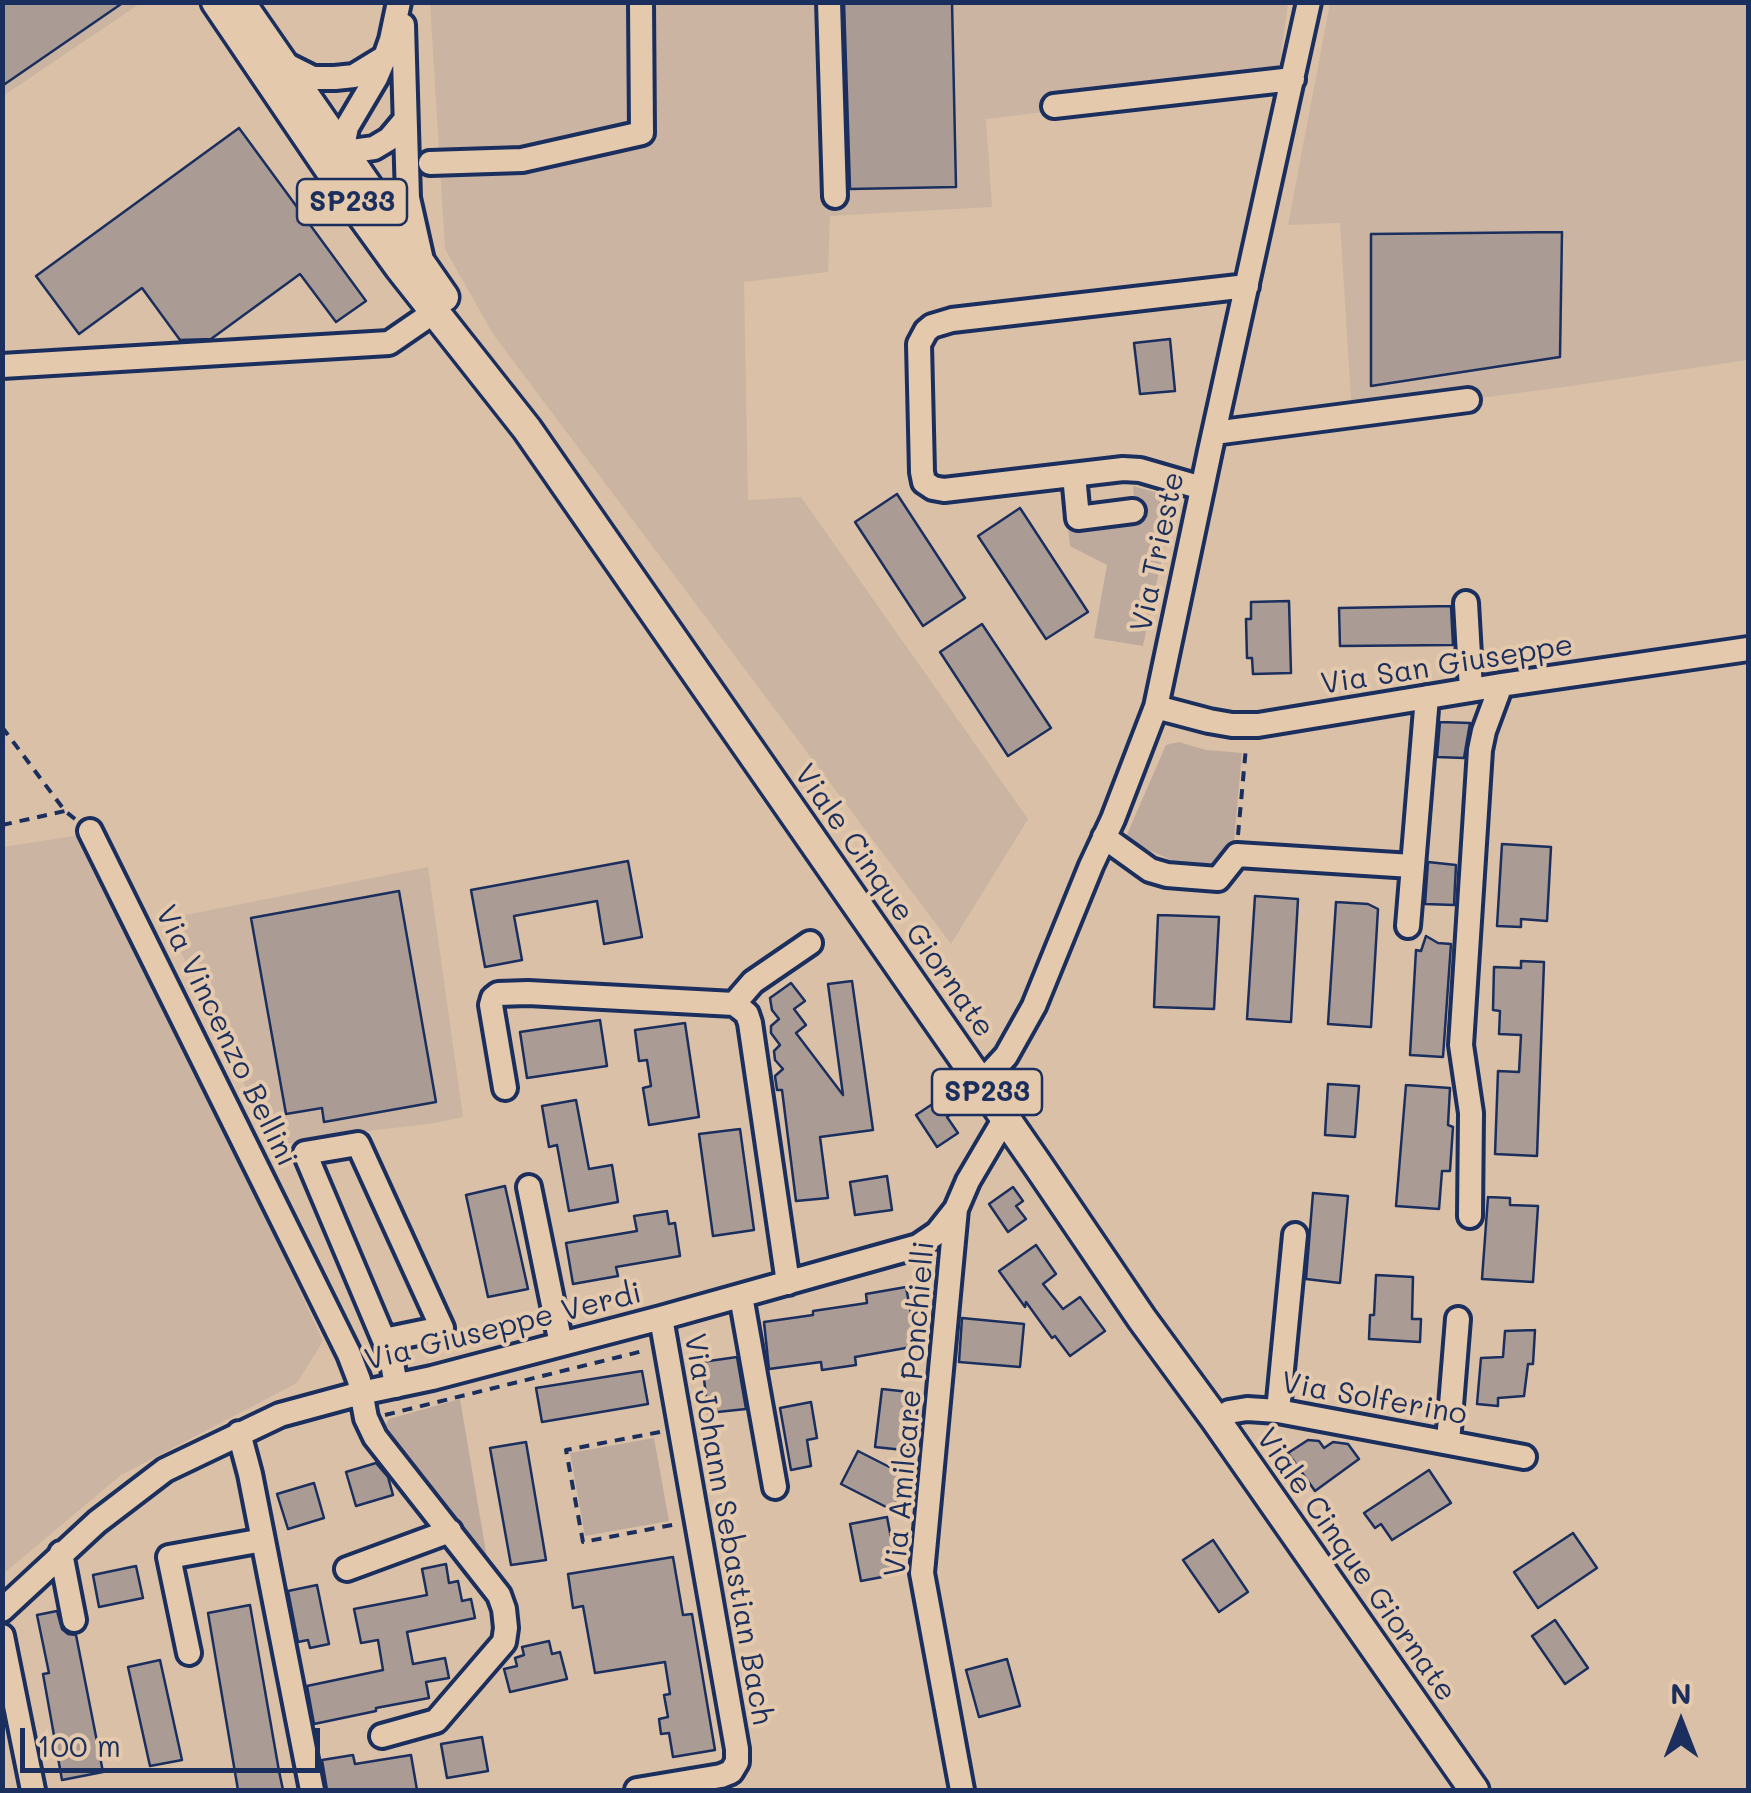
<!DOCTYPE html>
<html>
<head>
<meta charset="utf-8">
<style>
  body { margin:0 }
  #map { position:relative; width:1751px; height:1793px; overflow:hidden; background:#d9c0a7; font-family:Mali,sans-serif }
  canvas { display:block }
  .frame { position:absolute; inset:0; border:5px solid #1b2f5e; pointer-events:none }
  .north { position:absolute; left:1631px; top:1673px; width:100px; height:100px; -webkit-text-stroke:8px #e5c9ac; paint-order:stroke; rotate:0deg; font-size:28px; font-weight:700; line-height:40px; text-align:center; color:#1b2f5e }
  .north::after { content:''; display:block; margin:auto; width:35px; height:45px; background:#1b2f5e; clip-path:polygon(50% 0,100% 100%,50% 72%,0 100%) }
  .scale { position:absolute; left:20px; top:1728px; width:300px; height:45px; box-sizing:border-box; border:5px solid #1b2f5e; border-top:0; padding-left:12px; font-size:30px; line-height:35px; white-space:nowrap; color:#1b2f5e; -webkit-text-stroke:8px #e5c9ac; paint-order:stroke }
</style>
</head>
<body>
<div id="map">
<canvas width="1751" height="1793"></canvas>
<div class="frame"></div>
<div class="north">N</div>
<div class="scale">100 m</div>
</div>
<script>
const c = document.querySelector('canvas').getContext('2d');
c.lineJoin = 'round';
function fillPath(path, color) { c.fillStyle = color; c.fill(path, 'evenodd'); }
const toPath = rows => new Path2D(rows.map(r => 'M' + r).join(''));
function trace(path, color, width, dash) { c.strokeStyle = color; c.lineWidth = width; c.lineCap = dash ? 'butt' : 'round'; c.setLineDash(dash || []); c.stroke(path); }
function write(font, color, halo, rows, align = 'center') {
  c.font = font + ' Mali,sans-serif'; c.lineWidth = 8; c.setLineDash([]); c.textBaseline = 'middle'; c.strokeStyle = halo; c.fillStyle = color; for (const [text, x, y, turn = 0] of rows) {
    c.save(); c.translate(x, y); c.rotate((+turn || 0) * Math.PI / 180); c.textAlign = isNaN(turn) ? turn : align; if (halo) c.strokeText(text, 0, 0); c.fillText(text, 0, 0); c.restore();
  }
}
fillPath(toPath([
  [3,3,141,3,3,96],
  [430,3,1288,3,1277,84,986,119,992,207,830,216,828,272,744,282,748,500,801,497,1028,819,951,944,493,334,445,249],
  [1330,3,1748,3,1748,360,1564,387,1352,415,1340,223,1288,225],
  [86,834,323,1341,297,1383,121,1475,3,1574,3,847],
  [428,867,463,1117,429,1124,375,1130,274,1146,165,919]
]), '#cbb5a2');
fillPath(toPath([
  [1133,486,1175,498,1143,646,1094,638,1107,565,1070,546,1068,527,1136,519],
  [1179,742,1206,750,1242,753,1233,852,1216,873,1178,871,1173,861,1125,839,1166,745],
  [460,1399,488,1564,384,1428,389,1419],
  [654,1438,669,1521,585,1536,570,1453]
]), '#bdaa9c');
const building = toPath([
  [2,2,124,2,2,86,2,2],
  [844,2,952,2,956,187,850,189,844,2],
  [239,128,366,301,336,322,300,274,211,339,180,340,142,288,79,334,36,276,239,128],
  [1562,232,1560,357,1371,386,1371,234,1562,232],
  [1170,339,1175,391,1140,394,1134,343,1170,339],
  [897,494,965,598,923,626,855,522,897,494],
  [1020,508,1088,612,1046,639,978,536,1020,508],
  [1289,601,1291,673,1253,674,1252,658,1247,658,1246,619,1251,619,1251,602,1289,601],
  [1451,606,1453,645,1340,646,1339,608,1451,606],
  [982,624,1051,728,1008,756,940,652,982,624],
  [1440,722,1470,723,1464,758,1437,757,1440,722],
  [1502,844,1551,847,1547,921,1521,919,1521,927,1497,926,1502,844],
  [628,861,642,937,604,944,597,901,514,916,522,960,485,967,471,890,628,861],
  [1428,862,1456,865,1454,905,1425,904,1428,862],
  [399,891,436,1102,324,1122,322,1108,286,1114,251,918,399,891],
  [1255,896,1298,899,1291,1022,1247,1019,1255,896],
  [1336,902,1368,904,1378,909,1371,1027,1328,1024,1336,902],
  [1158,915,1219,917,1214,1009,1154,1007,1158,915],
  [1426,936,1438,943,1451,944,1443,1057,1410,1055,1416,950,1421,951,1426,936],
  [1521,961,1544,962,1537,1156,1495,1154,1498,1071,1519,1072,1521,1035,1499,1034,1500,1011,1493,1010,1494,967,1521,968,1521,961],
  [852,981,873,1130,820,1137,828,1198,796,1201,782,1090,777,1090,775,1076,783,1069,775,1060,774,1051,780,1045,771,1033,771,1026,779,1019,772,1010,770,998,791,983,805,1001,794,1009,806,1025,796,1033,843,1095,828,984,852,981],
  [600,1020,607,1066,527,1078,520,1032,600,1020],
  [685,1023,699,1117,649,1125,643,1088,651,1086,647,1060,639,1061,635,1030,685,1023],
  [1328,1084,1359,1086,1355,1137,1325,1135,1328,1084],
  [1406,1085,1450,1088,1448,1125,1453,1127,1450,1171,1442,1171,1439,1209,1396,1206,1406,1085],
  [946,1095,957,1110,947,1117,958,1133,937,1147,916,1115,946,1095],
  [576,1100,589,1169,612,1165,618,1202,569,1211,557,1145,549,1147,542,1106,576,1100],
  [740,1129,754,1230,713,1236,699,1134,740,1129],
  [887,1176,892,1210,855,1215,850,1182,887,1176],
  [505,1186,528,1289,488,1297,466,1195,505,1186],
  [1013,1187,1023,1201,1016,1206,1026,1219,1008,1232,989,1204,1013,1187],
  [1313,1193,1348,1196,1340,1283,1306,1279,1313,1193],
  [1488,1197,1510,1198,1510,1205,1538,1206,1533,1282,1482,1279,1488,1197],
  [667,1211,669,1224,675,1223,680,1256,616,1267,618,1276,573,1284,566,1243,637,1231,634,1216,667,1211],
  [1036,1245,1056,1274,1043,1284,1063,1309,1080,1297,1105,1331,1070,1356,1055,1336,1052,1338,1026,1302,1025,1307,999,1271,1036,1245],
  [1376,1275,1413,1277,1412,1319,1421,1319,1420,1342,1369,1339,1370,1315,1374,1315,1376,1275],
  [906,1287,917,1346,855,1357,856,1365,822,1370,821,1362,769,1369,764,1322,813,1315,813,1311,867,1303,866,1294,906,1287],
  [962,1318,1024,1324,1020,1367,959,1362,962,1318],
  [1535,1330,1533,1364,1528,1364,1524,1396,1498,1398,1498,1406,1477,1404,1481,1358,1503,1357,1505,1331,1535,1330],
  [737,1357,746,1409,708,1413,702,1362,737,1357],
  [642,1371,648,1404,542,1422,536,1388,642,1371],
  [882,1389,919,1393,913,1451,875,1447,882,1389],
  [811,1402,817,1438,807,1440,811,1466,791,1470,780,1408,811,1402],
  [1308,1440,1319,1441,1324,1448,1333,1442,1348,1444,1359,1459,1315,1491,1288,1453,1308,1440],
  [526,1442,546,1560,511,1565,490,1448,526,1442],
  [858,1451,909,1477,892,1510,841,1484,858,1451],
  [376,1463,388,1477,393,1495,356,1506,346,1472,376,1463],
  [1429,1470,1451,1503,1392,1540,1381,1524,1375,1528,1364,1513,1429,1470],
  [314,1483,324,1518,288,1529,277,1494,314,1483],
  [887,1517,898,1574,861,1581,850,1524,887,1517],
  [1573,1533,1597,1568,1538,1608,1514,1572,1573,1533],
  [1213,1540,1248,1592,1219,1612,1183,1560,1213,1540],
  [673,1557,683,1615,692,1614,715,1750,673,1757,669,1733,661,1734,659,1719,668,1717,664,1695,670,1694,665,1662,595,1673,583,1606,573,1608,568,1574,673,1557],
  [446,1564,449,1583,458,1581,462,1601,471,1599,475,1618,407,1632,413,1664,445,1658,449,1678,426,1682,429,1698,376,1708,376,1711,314,1724,307,1686,383,1670,378,1640,361,1643,354,1609,427,1595,422,1569,446,1564],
  [136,1566,143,1598,99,1607,93,1575,136,1566],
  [317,1585,329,1644,310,1648,308,1640,298,1642,288,1591,317,1585],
  [250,1605,279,1771,283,1790,238,1790,208,1613,250,1605],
  [57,1611,62,1629,68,1634,76,1635,103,1772,62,1780,43,1674,49,1673,37,1615,57,1611],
  [1555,1620,1588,1668,1565,1684,1532,1636,1555,1620],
  [549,1641,552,1654,560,1652,567,1679,510,1692,504,1669,517,1666,515,1658,524,1655,522,1647,549,1641],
  [1007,1659,1020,1706,979,1717,966,1670,1007,1659],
  [160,1660,182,1760,150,1766,128,1667,160,1660],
  [482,1737,488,1771,447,1778,441,1744,482,1737],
  [353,1755,355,1764,411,1755,417,1790,327,1790,322,1760,353,1755]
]);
fillPath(building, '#aa9b95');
trace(building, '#1b2f5e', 2.5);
const minor = toPath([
  [829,2,835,196],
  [403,25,408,198,421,256],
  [283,63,313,78,335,78,354,76,385,57],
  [1054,106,1293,79],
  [331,145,352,151,374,148,389,139,405,120],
  [340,161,347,127,376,78,385,57,391,40,399,2],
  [430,163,522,160,642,133,641,2],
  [2,366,389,343,434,312],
  [1214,433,1468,400],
  [1074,475,1078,518,1133,511],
  [1202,488,1140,470,1123,469,944,490,933,488,924,482,922,472,919,344,926,331,932,326,952,320,1247,286],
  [1466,603,1471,690],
  [1156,707,1209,721,1232,725,1258,725,1501,685,1748,649],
  [90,831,349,1354,359,1380,366,1418,375,1437,499,1595,504,1609,506,1628,504,1642,436,1721,382,1736],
  [1104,837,1150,870,1167,875,1218,879,1237,855,1412,866],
  [1408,926,1427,697],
  [734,1004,753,982,810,943],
  [981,1083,1006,1056,1034,1006,1091,866,1113,819,1156,707,1210,451,1309,2],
  [505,1088,491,1005,493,998,498,994,528,993,734,1004,741,1009,747,1014,750,1023,788,1283],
  [529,1187,561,1344],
  [956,1209,922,1573,962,1790],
  [1470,1216,1471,1113,1461,1045,1480,750,1484,731,1501,685],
  [741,1296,775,1487],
  [384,1340,442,1328,358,1144,305,1153,384,1340,391,1357,396,1386],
  [1278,1411,1295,1235],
  [1216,1420,1229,1412,1247,1409,1278,1411,1524,1457],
  [239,1433,250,1474,312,1790],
  [1448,1442,1458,1319],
  [61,1553,74,1620],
  [347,1569,450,1531],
  [2,1610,97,1522,165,1470,280,1415,361,1393,432,1378,661,1318,918,1246,937,1233,956,1209,968,1181,1005,1118],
  [2,1636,33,1790],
  [189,1653,169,1557,263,1540],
  [637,1790,721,1776,731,1772,737,1762,737,1749,661,1318]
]);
const major = toPath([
  [216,2,340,185,400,268,527,429,1037,1164,1142,1319,1216,1420,1474,1790],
  [240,2,444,297]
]);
trace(minor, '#1b2f5e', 30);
trace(major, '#1b2f5e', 35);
trace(toPath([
  [2,727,65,811,75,819],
  [2,825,65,811],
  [1238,835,1246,747],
  [385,1415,647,1350],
  [660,1432,566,1450,583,1542,677,1524]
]), '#1b2f5e', 4, [10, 8]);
trace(minor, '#e5c9ac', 22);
trace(major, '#e5c9ac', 28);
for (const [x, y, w] of [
  [352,202,110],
  [987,1092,110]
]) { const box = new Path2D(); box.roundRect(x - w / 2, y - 23, w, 46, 8); c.fillStyle = '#e5c9ac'; c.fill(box); trace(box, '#1b2f5e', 2.5); }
write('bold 28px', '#1b2f5e', null, [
  ["SP233",352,202],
  ["SP233",987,1092]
]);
write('30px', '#1b2f5e', '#e5c9ac', [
  ["Via Trieste",1158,552,-78],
  ["Via San Giuseppe",1447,665,-9],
  ["Viale Cinque Giornate",894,901,55],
  ["Via Vincenzo Bellini",226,1036,64],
  ["Via Giuseppe Verdi",503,1327,-14],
  ["Via Solferino",1374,1399,10],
  ["Via Amilcare Ponchielli",910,1409,-85],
  ["Via Johann Sebastian Bach",728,1529,80],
  ["Viale Cinque Giornate",1356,1565,55]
]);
</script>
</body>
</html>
